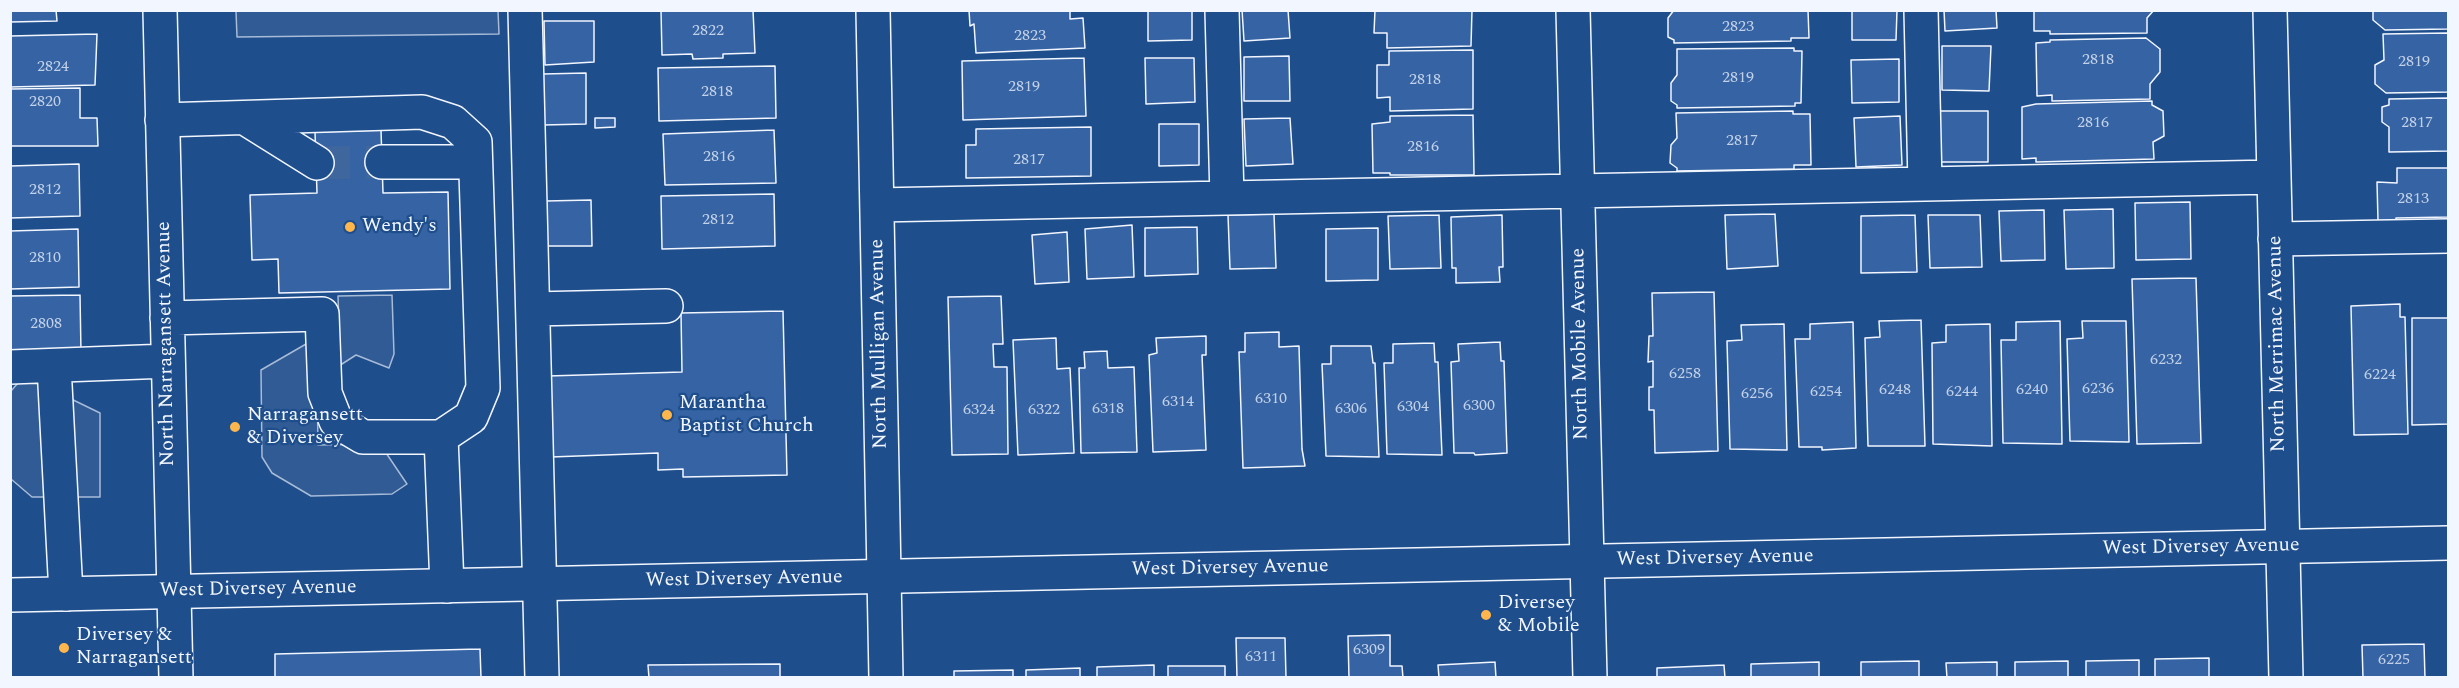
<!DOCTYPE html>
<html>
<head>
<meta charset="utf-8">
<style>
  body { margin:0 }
  #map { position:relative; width:2459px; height:688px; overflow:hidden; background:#1f4e8c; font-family:Spectral,serif }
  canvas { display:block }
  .frame { position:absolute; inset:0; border:12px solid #f2f6ff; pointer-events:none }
</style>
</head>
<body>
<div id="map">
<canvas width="2459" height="688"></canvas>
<div class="frame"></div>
</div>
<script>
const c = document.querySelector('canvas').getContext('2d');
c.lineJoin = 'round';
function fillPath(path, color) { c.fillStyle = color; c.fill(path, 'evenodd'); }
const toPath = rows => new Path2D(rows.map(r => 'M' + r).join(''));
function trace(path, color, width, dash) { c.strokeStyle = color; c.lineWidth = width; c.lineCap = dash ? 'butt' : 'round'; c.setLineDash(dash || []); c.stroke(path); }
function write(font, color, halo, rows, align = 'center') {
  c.font = font + ' Spectral,serif'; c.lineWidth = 4.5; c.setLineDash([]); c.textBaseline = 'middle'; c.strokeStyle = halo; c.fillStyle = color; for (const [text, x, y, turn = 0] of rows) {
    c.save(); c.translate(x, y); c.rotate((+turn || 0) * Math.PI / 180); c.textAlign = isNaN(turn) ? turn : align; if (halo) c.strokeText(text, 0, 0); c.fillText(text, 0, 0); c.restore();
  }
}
const built = toPath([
  [236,11,498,11,499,34,237,37,236,11],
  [392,295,394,354,389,368,356,355,317,380,318,445,380,444,407,484,392,494,311,496,272,473,262,457,261,370,339,325,338,296,392,295],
  [63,373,65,396,100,413,100,497,32,497,11,479,11,391,24,376,63,373]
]);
fillPath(built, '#305b95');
trace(built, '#a8bbd7', 1.5);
const building = toPath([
  [10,10,56,10,57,21,10,22,10,10],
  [661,10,753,10,755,53,723,54,723,58,693,59,692,54,662,55,661,10],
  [969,10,1070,10,1070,19,1083,18,1085,48,976,53,974,24,970,26,969,10],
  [1148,10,1192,10,1192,40,1148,41,1148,10],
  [1242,10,1288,10,1290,38,1244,41,1242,10],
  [1375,10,1472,10,1471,46,1387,48,1387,33,1374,33,1375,10],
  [1674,10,1808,10,1809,38,1791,38,1791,41,1674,43,1674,40,1668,37,1668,18,1674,10],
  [1852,10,1897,10,1896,40,1852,40,1852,10],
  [1944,10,1996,10,1997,28,1945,31,1944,10],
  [2034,10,2154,10,2147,18,2147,33,2050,34,2050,31,2034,31,2034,10],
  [2373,10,2448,10,2448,29,2385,30,2373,20,2373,10],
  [544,21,594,21,594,62,545,65,544,21],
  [2448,33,2448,92,2386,93,2375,84,2375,65,2384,60,2383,34,2448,33],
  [97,34,95,85,10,87,10,36,97,34],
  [2146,38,2160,49,2160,72,2150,84,2150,99,2052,101,2052,95,2037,96,2036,43,2050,42,2050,40,2146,38],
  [1942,46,1991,46,1989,91,1942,90,1942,46],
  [1794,48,1794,51,1802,51,1801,103,1795,103,1795,106,1677,108,1677,105,1671,101,1671,83,1677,75,1677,49,1794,48],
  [1473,50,1473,109,1390,111,1390,97,1377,98,1377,65,1389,65,1389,51,1473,50],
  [1289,56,1290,101,1244,101,1244,57,1289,56],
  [1084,58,1086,116,963,120,962,61,1084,58],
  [1145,58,1194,58,1195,102,1146,104,1145,58],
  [1899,59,1899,102,1852,103,1851,60,1899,59],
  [775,66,776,118,659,121,658,68,775,66],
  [586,73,586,124,543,125,543,74,586,73],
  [80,88,80,118,97,118,98,146,10,146,10,89,80,88],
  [2448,98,2448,151,2389,152,2389,127,2382,122,2382,107,2389,105,2389,99,2448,98],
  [2152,101,2152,105,2163,111,2164,136,2153,142,2154,159,2036,162,2036,158,2022,159,2022,107,2036,104,2152,101],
  [1793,111,1793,114,1810,114,1811,165,1794,165,1794,169,1677,171,1677,168,1670,163,1671,145,1677,138,1676,113,1793,111],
  [1938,111,1988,111,1988,162,1939,162,1938,111],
  [1473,115,1474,175,1390,175,1390,173,1373,173,1372,124,1390,122,1390,116,1473,115],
  [1900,116,1902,165,1856,167,1854,118,1900,116],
  [595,118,615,118,615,127,595,128,595,118],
  [1290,118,1293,164,1246,166,1244,119,1290,118],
  [1159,124,1199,124,1199,165,1159,166,1159,124],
  [1091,127,1091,176,966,178,966,145,976,145,976,129,1091,127],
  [381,130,383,193,448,192,450,289,279,293,278,259,252,260,250,195,317,193,315,132,381,130],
  [774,130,776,183,665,185,663,134,774,130],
  [79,164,80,216,10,218,10,166,79,164],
  [2397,168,2448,168,2448,217,2396,218,2396,220,2378,221,2377,182,2397,183,2397,168],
  [774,194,775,246,662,249,661,196,774,194],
  [591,200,592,246,547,246,546,201,591,200],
  [2190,202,2191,259,2136,260,2135,203,2190,202],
  [2113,209,2114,268,2066,269,2064,210,2113,209],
  [2044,210,2045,260,2001,261,1999,211,2044,210],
  [1274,214,1276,268,1230,269,1228,215,1274,214],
  [1775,214,1778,266,1727,269,1725,215,1775,214],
  [1439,215,1441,268,1390,269,1388,216,1439,215],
  [1502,215,1503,267,1499,267,1500,282,1456,283,1456,268,1452,268,1451,217,1502,215],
  [1915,215,1917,272,1861,273,1861,216,1915,215],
  [1928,215,1980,215,1982,267,1930,268,1928,215],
  [1132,225,1134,277,1087,279,1085,229,1132,225],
  [1197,227,1198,274,1145,276,1145,228,1197,227],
  [1378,228,1378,280,1326,281,1326,229,1378,228],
  [78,229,79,287,10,289,10,231,78,229],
  [1067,232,1069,282,1035,284,1032,235,1067,232],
  [2196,278,2201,443,2137,444,2132,279,2196,278],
  [1714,292,1718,451,1655,453,1654,410,1649,410,1649,387,1653,387,1653,361,1648,362,1649,336,1653,336,1652,293,1714,292],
  [80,295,81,353,10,355,10,296,80,295],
  [1001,296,1003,344,993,344,994,367,1007,367,1008,454,952,455,948,297,1001,296],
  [2400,304,2400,317,2405,317,2408,434,2354,435,2351,306,2400,304],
  [783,311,787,475,683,477,683,469,658,470,658,453,551,457,548,376,682,372,681,313,783,311],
  [2412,318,2448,318,2448,424,2412,425,2412,318],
  [1921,320,1925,446,1868,446,1865,338,1880,337,1879,321,1921,320],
  [2060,321,2062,444,2003,443,2001,340,2016,340,2016,322,2060,321],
  [2082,321,2126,321,2129,442,2070,441,2067,339,2083,338,2082,321],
  [1853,322,1856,448,1822,450,1822,447,1799,447,1795,339,1810,339,1810,324,1853,322],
  [1784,324,1787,450,1730,449,1727,341,1742,340,1741,325,1784,324],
  [1990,324,1992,446,1933,444,1932,343,1946,342,1946,325,1990,324],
  [1279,332,1279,347,1299,346,1302,449,1305,466,1243,468,1239,352,1245,352,1245,333,1279,332],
  [1206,336,1206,355,1202,355,1206,450,1153,452,1149,355,1157,353,1156,338,1206,336],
  [1056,338,1057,369,1070,368,1074,453,1018,455,1013,340,1056,338],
  [1500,342,1501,361,1504,361,1507,453,1475,455,1474,453,1454,453,1451,362,1459,361,1458,344,1500,342],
  [1434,343,1435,362,1438,362,1442,455,1387,454,1384,363,1393,363,1393,344,1434,343],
  [1331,346,1371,346,1373,363,1375,363,1379,457,1326,456,1322,364,1331,364,1331,346],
  [1107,351,1108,368,1134,367,1137,452,1081,453,1079,368,1085,368,1084,352,1107,351],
  [1390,635,1390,666,1402,666,1403,678,1349,678,1348,636,1390,635],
  [1236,638,1285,638,1286,678,1237,678,1236,638],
  [2424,644,2425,678,2363,678,2362,645,2424,644],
  [480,649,481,678,275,678,275,654,480,649],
  [2209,658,2209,678,2155,678,2155,659,2209,658],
  [2139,660,2139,678,2086,678,2086,661,2139,660],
  [1919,661,1919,678,1861,678,1861,662,1919,661],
  [2068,661,2068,678,2015,678,2015,662,2068,661],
  [1495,662,1496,678,1439,678,1438,665,1495,662],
  [1819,662,1819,678,1751,678,1751,664,1819,662],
  [1997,662,1997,678,1947,678,1946,663,1997,662],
  [780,664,780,678,649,678,648,665,780,664],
  [1154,665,1154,678,1097,678,1097,667,1154,665],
  [1724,665,1725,678,1657,678,1657,668,1724,665],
  [1168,666,1225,666,1225,678,1168,678,1168,666],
  [1080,668,1080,678,1026,678,1026,670,1080,668],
  [1013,670,1013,678,954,678,954,671,1013,670]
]);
fillPath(building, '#3563a3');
trace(building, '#f2f6ff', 1.5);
trace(toPath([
  [317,163,382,162]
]), '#3f679d', 33, [33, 16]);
const minor = toPath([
  [160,10,176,678],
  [525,10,542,678],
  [873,10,886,678],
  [1222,10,1227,198],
  [1573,10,1590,678],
  [1921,10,1925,184],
  [2270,10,2286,678],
  [245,118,317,163],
  [162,120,422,112,453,122,475,142,483,388,471,417,441,437,363,437,336,421,325,393,322,314,167,318],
  [382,162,475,162],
  [877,205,2274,177],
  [2275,239,2448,236],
  [533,309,666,306],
  [54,366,66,594],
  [10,367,168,361],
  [441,437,447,586]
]);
const major = toPath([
  [10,595,2448,543]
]);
trace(minor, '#f2f6ff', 36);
trace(major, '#f2f6ff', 36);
trace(minor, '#1f4e8c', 33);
trace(major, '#1f4e8c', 33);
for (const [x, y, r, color] of [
  [350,227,6,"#ffb74d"],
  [667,415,6,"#ffb74d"],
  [235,427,6,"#ffb74d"],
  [1486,615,6,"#ffb74d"],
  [64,648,6,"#ffb74d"]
]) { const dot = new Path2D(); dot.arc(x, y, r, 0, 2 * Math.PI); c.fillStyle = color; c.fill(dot); trace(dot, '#1f4e8c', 2); }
write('16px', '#c3d1e8', null, [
  ["2823",1738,28],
  ["2822",708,32],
  ["2823",1030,37],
  ["2818",2098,61],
  ["2819",2414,63],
  ["2824",53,68],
  ["2819",1738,79],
  ["2818",1425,81],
  ["2819",1024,88],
  ["2818",717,93],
  ["2820",45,103],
  ["2816",2093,124],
  ["2817",2417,124],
  ["2817",1742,142],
  ["2816",1423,148],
  ["2816",719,158],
  ["2817",1029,161],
  ["2812",45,191],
  ["2813",2413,200],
  ["2812",718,221],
  ["2810",45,259],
  ["2808",46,325],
  ["6232",2166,361],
  ["6258",1685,375],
  ["6224",2380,376],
  ["6236",2098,390],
  ["6248",1895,391],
  ["6240",2032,391],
  ["6254",1826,393],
  ["6244",1962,393],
  ["6256",1757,395],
  ["6310",1271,400],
  ["6314",1178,403],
  ["6300",1479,407],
  ["6304",1413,408],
  ["6318",1108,410],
  ["6306",1351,410],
  ["6324",979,411],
  ["6322",1044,411],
  ["6309",1369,651],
  ["6311",1261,658],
  ["6225",2394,661]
]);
write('20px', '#f2f6ff', '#1f4e8c', [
  ["Wendy's",362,227],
  ["Marantha",679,404],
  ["Baptist Church",679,427],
  ["Narragansett",247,416],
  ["& Diversey",247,439],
  ["Diversey",1498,604],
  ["& Mobile",1498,627],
  ["Diversey &",76,636],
  ["Narragansett",76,659]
], 'left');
write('20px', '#f2f6ff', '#1f4e8c', [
  ["North Narragansett Avenue",167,344,-91],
  ["North Mulligan Avenue",880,344,-91],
  ["North Mobile Avenue",1581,344,-91],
  ["North Merrimac Avenue",2278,344,-91],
  ["West Diversey Avenue",2201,548,-1],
  ["West Diversey Avenue",1715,559,-1],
  ["West Diversey Avenue",1230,569,-1],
  ["West Diversey Avenue",744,580,-1],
  ["West Diversey Avenue",258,590,-1]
]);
</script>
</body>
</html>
